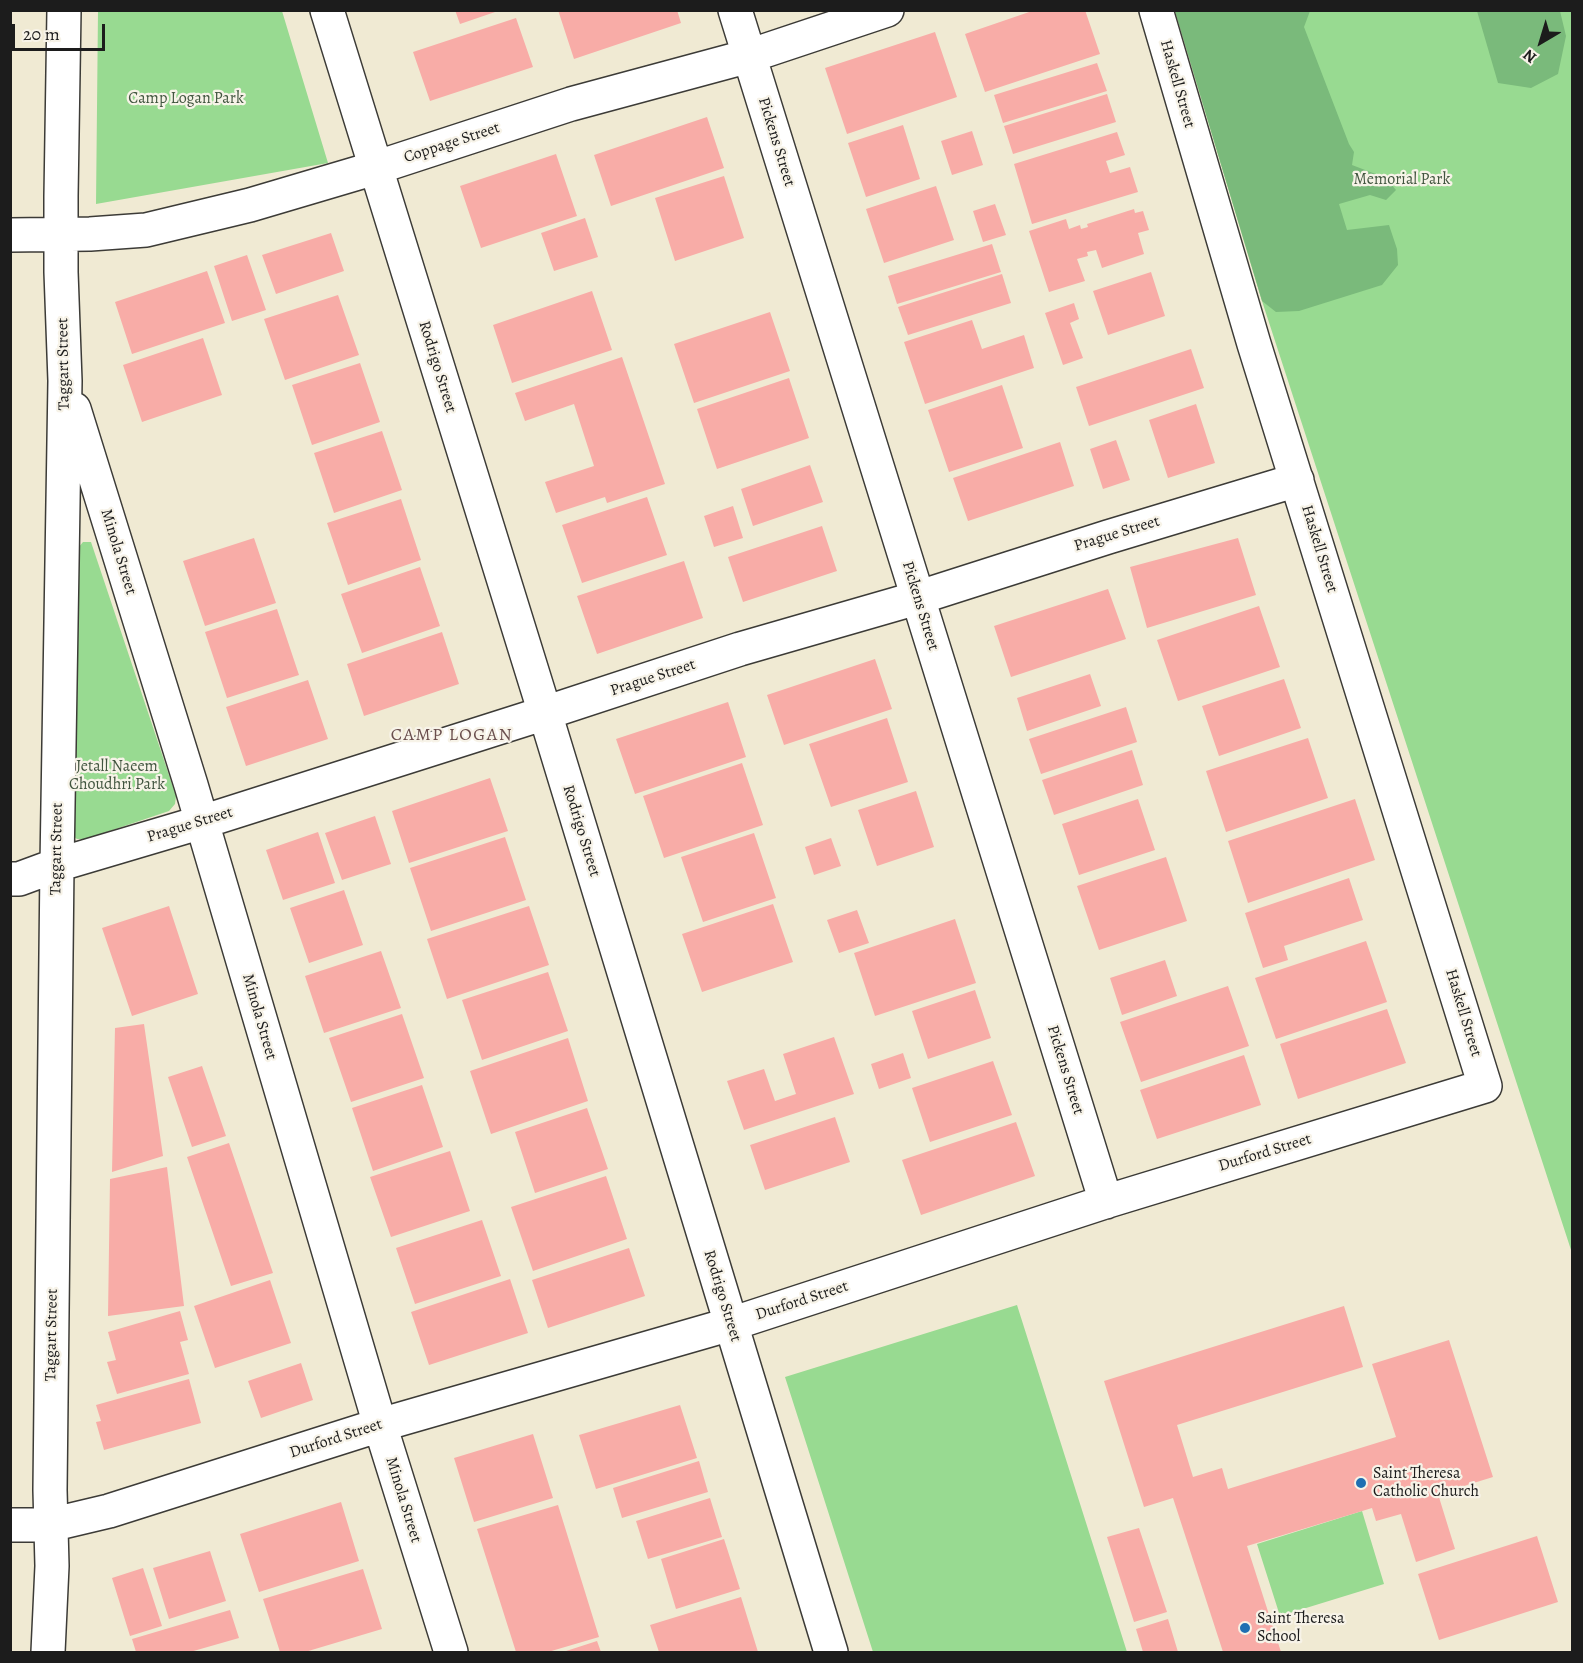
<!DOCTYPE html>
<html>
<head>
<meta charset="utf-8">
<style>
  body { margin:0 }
  #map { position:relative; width:1583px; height:1663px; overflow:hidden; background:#f0ead3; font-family:Alegreya,serif }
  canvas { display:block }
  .frame { position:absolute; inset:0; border:12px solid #1c1c1c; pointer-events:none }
  .north { position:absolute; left:1511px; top:12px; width:60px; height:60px; -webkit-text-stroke:4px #f7f3e8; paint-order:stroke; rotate:218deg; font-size:16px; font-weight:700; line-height:24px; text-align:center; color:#1c1c1c }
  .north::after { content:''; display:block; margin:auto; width:21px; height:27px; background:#1c1c1c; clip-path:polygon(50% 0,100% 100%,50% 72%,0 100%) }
  .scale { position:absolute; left:12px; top:24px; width:93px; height:27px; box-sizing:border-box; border:3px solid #1c1c1c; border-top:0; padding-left:8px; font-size:18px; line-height:21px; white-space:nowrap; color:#1c1c1c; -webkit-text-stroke:4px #f7f3e8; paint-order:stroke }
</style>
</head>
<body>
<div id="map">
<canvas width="1583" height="1663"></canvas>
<div class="frame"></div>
<div class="north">N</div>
<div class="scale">20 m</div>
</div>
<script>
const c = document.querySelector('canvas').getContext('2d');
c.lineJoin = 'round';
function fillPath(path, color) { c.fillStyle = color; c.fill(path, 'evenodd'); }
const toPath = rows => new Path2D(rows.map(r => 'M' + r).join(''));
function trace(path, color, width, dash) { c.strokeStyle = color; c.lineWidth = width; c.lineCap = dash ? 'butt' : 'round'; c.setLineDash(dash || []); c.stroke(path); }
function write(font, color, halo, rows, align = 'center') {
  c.font = font + ' Alegreya,serif'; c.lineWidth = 4.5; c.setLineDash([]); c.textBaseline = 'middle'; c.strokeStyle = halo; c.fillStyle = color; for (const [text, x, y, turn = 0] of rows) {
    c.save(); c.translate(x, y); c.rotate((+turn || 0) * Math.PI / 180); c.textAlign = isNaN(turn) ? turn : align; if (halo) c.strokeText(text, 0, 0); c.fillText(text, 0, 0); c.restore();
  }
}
fillPath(toPath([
  [98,11,282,11,328,163,96,204],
  [1175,11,1572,11,1572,1253,1262,301],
  [83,542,91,542,176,796,175,804,169,811,86,839,77,839,71,835,78,548],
  [1017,1305,1127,1652,873,1652,785,1377],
  [1362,1511,1384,1584,1280,1616,1257,1544]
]), '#98da91');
fillPath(toPath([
  [1175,11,1310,11,1304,27,1349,144,1354,152,1352,165,1386,178,1396,190,1386,200,1370,195,1339,204,1347,230,1389,225,1397,249,1398,265,1382,285,1299,311,1276,312,1262,301],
  [1477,11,1560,11,1566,36,1558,74,1531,88,1498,83]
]), '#7aba7b');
fillPath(toPath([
  [455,10,498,10,498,11,460,24],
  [558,10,677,10,681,23,574,59],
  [1035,10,1085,10,1100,54,985,92,965,34],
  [516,18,533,67,430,101,413,52],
  [935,32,957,97,847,134,825,68],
  [1097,63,1107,91,1003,123,994,95],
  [1107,94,1116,122,1013,154,1004,126],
  [707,117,724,168,611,206,594,155],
  [903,125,920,179,866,197,848,143],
  [972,131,983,165,952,175,941,141],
  [1117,132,1125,155,1106,161,1110,173,1130,167,1138,192,1032,224,1014,164],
  [556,154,577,216,481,248,460,186],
  [724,176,744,238,675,261,655,198],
  [936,186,954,240,884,263,866,209],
  [995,204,1006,235,983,242,973,211],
  [1134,209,1135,213,1143,211,1149,230,1138,233,1144,254,1102,268,1096,250,1087,252,1088,256,1077,259,1085,281,1049,292,1029,231,1066,219,1069,229,1080,225,1081,229,1088,227,1087,224],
  [585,218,598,257,554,271,541,233],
  [331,233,344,271,276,294,262,255],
  [992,244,1001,272,897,304,888,276],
  [247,255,266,310,232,321,214,266],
  [207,271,225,323,132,354,115,302],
  [1151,272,1165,316,1108,335,1093,291],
  [1002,274,1011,303,908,335,898,307],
  [592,291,612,350,512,383,493,325],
  [338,295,359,355,285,380,264,319],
  [1074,303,1079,319,1070,323,1083,358,1063,365,1045,313],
  [770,312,790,371,694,403,674,344],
  [972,320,982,349,1024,335,1034,368,925,404,904,342],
  [203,338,222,395,142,422,123,365],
  [1191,349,1204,388,1089,426,1076,387],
  [622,357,665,484,607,503,605,497,556,513,545,482,594,466,574,404,525,421,515,393],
  [360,363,380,422,312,445,292,385],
  [789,378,809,438,717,469,697,409],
  [1002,385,1023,448,949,472,928,410],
  [1196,404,1215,463,1168,478,1149,420],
  [382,431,402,490,334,513,314,453],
  [1116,440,1130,480,1103,489,1090,449],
  [1060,442,1074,486,968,521,953,478],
  [810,465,823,502,753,526,741,489],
  [647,497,667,555,582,583,562,525],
  [401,499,421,560,348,585,327,523],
  [733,506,743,538,714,547,704,516],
  [822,526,837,571,743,602,728,557],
  [254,538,276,603,205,626,183,561],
  [1238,538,1256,595,1147,628,1130,567],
  [684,561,703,618,597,654,577,596],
  [420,567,440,626,362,653,341,594],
  [1108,589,1126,639,1011,677,994,626],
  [1259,606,1280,667,1178,701,1157,640],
  [277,609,299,675,227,698,205,632],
  [442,632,459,684,364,716,347,664],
  [875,659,892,709,784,745,767,695],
  [1090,674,1101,706,1027,731,1017,698],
  [1284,679,1301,728,1219,756,1202,706],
  [308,680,328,739,246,766,226,707],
  [728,702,746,757,635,794,616,739],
  [1126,707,1137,742,1041,774,1029,739],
  [887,718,908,782,831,807,809,744],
  [1308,738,1328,798,1226,832,1206,771],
  [1132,750,1143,785,1054,815,1042,780],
  [742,763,763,825,664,858,643,796],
  [490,778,508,831,409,863,392,811],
  [916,791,934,847,877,866,858,810],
  [1138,799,1155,850,1079,875,1062,824],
  [1355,799,1375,860,1248,903,1228,841],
  [375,816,391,864,342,880,325,833],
  [318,832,335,883,283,900,266,850],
  [754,833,776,898,703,922,681,857],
  [505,837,526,900,431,931,410,868],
  [831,838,841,866,814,875,805,847],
  [1166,857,1187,921,1099,950,1077,886],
  [1349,878,1363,920,1284,946,1288,960,1263,968,1245,913],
  [344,890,363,945,309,963,290,908],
  [773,904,793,962,702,992,682,934],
  [169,906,198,994,132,1016,102,928],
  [529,906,549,965,447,999,427,939],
  [857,910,869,943,839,953,827,920],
  [955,919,976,983,875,1016,854,953],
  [1366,941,1387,1002,1276,1039,1255,978],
  [381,951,401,1008,324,1033,305,976],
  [1165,960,1177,996,1122,1015,1110,978],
  [548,972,568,1031,482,1060,462,1000],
  [1228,986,1249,1046,1141,1082,1120,1022],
  [975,990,991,1038,928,1059,912,1011],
  [1387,1009,1406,1063,1298,1099,1280,1044],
  [402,1014,424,1078,351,1102,329,1038],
  [144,1024,163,1156,112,1172,115,1028],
  [834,1037,854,1094,744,1130,727,1081,764,1069,775,1101,796,1094,783,1054],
  [568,1038,588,1101,491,1134,470,1071],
  [903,1053,911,1078,879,1089,871,1064],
  [1244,1055,1261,1105,1157,1139,1140,1090],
  [993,1061,1012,1115,930,1142,912,1088],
  [202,1066,226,1136,192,1147,168,1077],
  [422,1085,443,1147,373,1171,352,1108],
  [587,1108,608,1169,535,1193,515,1132],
  [835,1117,850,1162,765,1190,750,1145],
  [1016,1122,1035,1176,921,1215,902,1160],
  [229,1143,273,1273,231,1286,187,1157],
  [450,1151,470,1211,391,1237,370,1177],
  [167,1167,184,1306,108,1316,110,1179],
  [606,1176,627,1239,533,1271,511,1207],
  [482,1220,501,1276,415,1304,396,1248],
  [629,1248,645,1296,548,1328,532,1280],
  [510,1279,528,1333,429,1365,411,1312],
  [270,1280,291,1343,215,1368,194,1306],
  [1344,1306,1363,1367,1177,1425,1193,1477,1222,1468,1228,1489,1396,1437,1372,1364,1449,1340,1493,1477,1438,1494,1455,1549,1416,1562,1401,1514,1376,1521,1372,1508,1247,1546,1281,1652,1223,1652,1173,1498,1144,1507,1104,1381],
  [180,1311,188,1340,180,1342,189,1374,117,1394,107,1362,116,1360,108,1332],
  [301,1363,313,1400,261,1418,248,1381],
  [189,1379,201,1423,104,1450,96,1422,101,1421,96,1405],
  [680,1405,697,1458,596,1489,579,1435],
  [533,1434,553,1498,474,1522,454,1458],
  [699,1461,708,1492,622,1518,613,1488],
  [710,1498,722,1537,648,1559,636,1521],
  [341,1502,359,1561,259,1592,240,1534],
  [558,1505,599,1637,548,1652,516,1652,477,1529],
  [1139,1528,1167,1612,1134,1622,1107,1537],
  [1537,1536,1558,1602,1439,1640,1418,1574],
  [724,1539,740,1589,676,1609,661,1559],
  [210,1551,226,1601,169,1619,153,1568],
  [143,1568,162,1626,130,1636,112,1578],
  [363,1569,382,1629,305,1652,280,1652,263,1599],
  [741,1597,758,1652,659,1652,650,1625],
  [230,1610,239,1638,190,1652,136,1652,132,1639],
  [1168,1619,1178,1652,1143,1652,1136,1629],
  [597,1641,601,1652,563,1652]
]), '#f8aca7');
const minor = toPath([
  [327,10,545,713,831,1652],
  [735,10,1106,1202],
  [10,235,90,234,146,230,250,205,375,168,571,104,749,56,887,10],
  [74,409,191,785,380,1425,451,1652],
  [10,879,19,879,57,865,202,822,545,713,740,649,917,598,1108,537,1297,480],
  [10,1525,50,1525,109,1511,380,1425,731,1324,1108,1201,1485,1086,1254,344,1156,10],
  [48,1652,52,1566,50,1490,57,865,65,381,61,272,61,196,64,10]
]);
trace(minor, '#3c3b37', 36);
trace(minor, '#fff', 33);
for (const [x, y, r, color] of [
  [1361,1483,6,"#1f6fb2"],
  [1245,1628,6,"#1f6fb2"]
]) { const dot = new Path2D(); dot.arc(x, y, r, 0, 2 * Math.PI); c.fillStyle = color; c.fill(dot); trace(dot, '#f7f3e8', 2); }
write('16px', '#1c1c1c', '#f7f3e8', [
  ["Haskell Street",1177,84,74],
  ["Pickens Street",776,142,73],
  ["Coppage Street",452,143,-18],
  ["Taggart Street",64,364,-91],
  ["Rodrigo Street",437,367,73],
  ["Prague Street",1117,534,-17],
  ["Haskell Street",1319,549,73],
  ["Minola Street",118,552,73],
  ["Pickens Street",920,606,73],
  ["Prague Street",653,678,-18],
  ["Prague Street",190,825,-17],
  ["Rodrigo Street",581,831,73],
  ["Taggart Street",57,849,-89],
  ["Haskell Street",1463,1013,73],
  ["Minola Street",259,1017,74],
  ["Pickens Street",1065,1070,73],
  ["Durford Street",1265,1153,-17],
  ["Rodrigo Street",722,1296,73],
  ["Durford Street",802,1301,-18],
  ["Taggart Street",52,1335,-89],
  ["Durford Street",336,1439,-18],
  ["Minola Street",403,1500,73]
]);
write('16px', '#41553f', '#f7f3e8', [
  ["Camp Logan Park",186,99],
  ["Memorial Park",1402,180],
  ["Jetall Naeem",117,767],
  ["Choudhri Park",117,785]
]);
write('16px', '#1c1c1c', '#f7f3e8', [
  ["Saint Theresa",1373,1474],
  ["Catholic Church",1373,1492],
  ["Saint Theresa",1257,1619],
  ["School",1257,1637]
], 'left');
c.letterSpacing = '1.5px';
write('18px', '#694e4d', '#f7f3e8', [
  ["CAMP LOGAN",452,736]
]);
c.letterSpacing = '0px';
</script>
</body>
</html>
